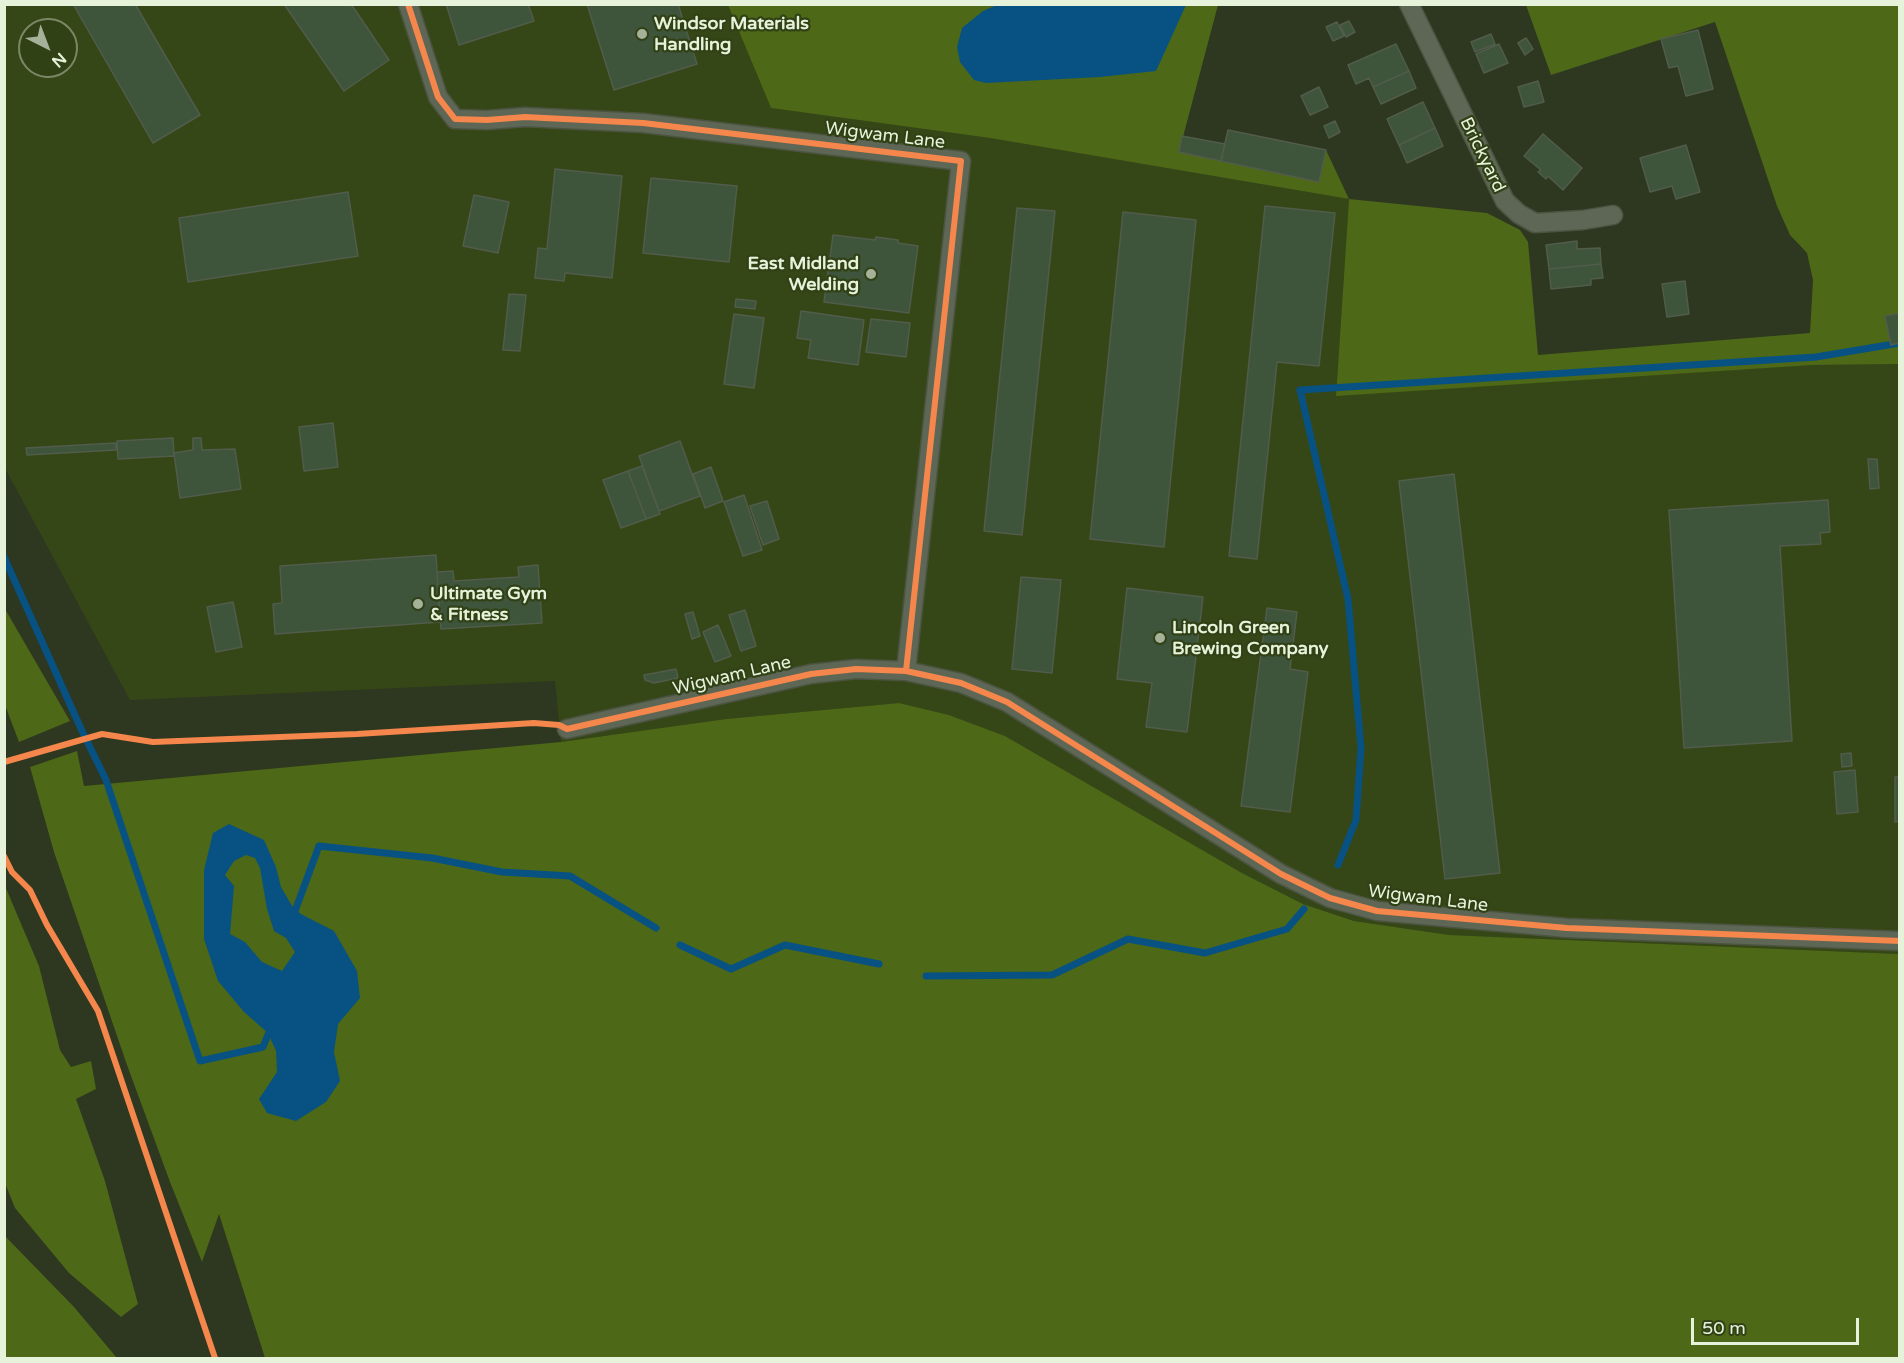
<!DOCTYPE html>
<html>
<head>
<meta charset="utf-8">
<style>
  body { margin:0 }
  #map { position:relative; width:1904px; height:1363px; overflow:hidden; background:#2e3720; font-family:"Varela Round",sans-serif }
  canvas { display:block }
  .frame { position:absolute; inset:0; border:6px solid #e7f2da; pointer-events:none }
  .north { position:absolute; left:18px; top:18px; width:60px; height:60px; box-sizing:border-box; background:#314116; border:2px solid #7a8864; border-radius:50%; rotate:138deg; font-size:16px; font-weight:700; line-height:24px; text-align:center; color:#e7f2da }
  .north::after { content:''; display:block; margin:auto; width:21px; height:27px; background:#a6b199; clip-path:polygon(50% 0,100% 100%,50% 72%,0 100%) }
  .scale { position:absolute; left:1691px; top:1318px; width:168px; height:27px; box-sizing:border-box; border:3px solid #e7f2da; border-top:0; padding-left:8px; font-size:18px; line-height:21px; white-space:nowrap; color:#e7f2da; -webkit-text-stroke:4px #314116; paint-order:stroke }
</style>
</head>
<body>
<div id="map">
<canvas width="1904" height="1363"></canvas>
<div class="frame"></div>
<div class="north">N</div>
<div class="scale">50 m</div>
</div>
<script>
const c = document.querySelector('canvas').getContext('2d');
c.lineJoin = 'round';
function fillPath(path, color) { c.fillStyle = color; c.fill(path, 'evenodd'); }
const toPath = rows => new Path2D(rows.map(r => 'M' + r).join(''));
function trace(path, color, width, dash) { c.strokeStyle = color; c.lineWidth = width; c.lineCap = dash ? 'butt' : 'round'; c.setLineDash(dash || []); c.stroke(path); }
function write(font, color, halo, rows, align = 'center') {
  c.font = font + ' "Varela Round",sans-serif'; c.lineWidth = 4.5; c.setLineDash([]); c.textBaseline = 'middle'; c.strokeStyle = halo; c.fillStyle = color; for (const [text, x, y, turn = 0] of rows) {
    c.save(); c.translate(x, y); c.rotate((+turn || 0) * Math.PI / 180); c.textAlign = isNaN(turn) ? turn : align; if (halo) c.strokeText(text, 0, 0); c.fillText(text, 0, 0); c.restore();
  }
}
fillPath(toPath([
  [7,4,728,5,771,108,990,138,1349,199,1336,395,1813,365,1899,364,1899,954,1449,935,1354,921,1303,904,1242,873,1005,736,949,715,899,703,726,719,561,742,555,681,130,700,5,468,4,6],
  [30,30,66,30,66,66,30,66]
]), '#364717');
fillPath(toPath([
  [728,5,1218,5,1179,152,1319,182,1326,150,1349,199,1487,213,1520,230,1528,242,1538,355,1810,333,1813,280,1807,253,1790,235,1777,206,1715,22,1551,75,1526,5,1899,5,1899,364,1813,365,1336,396,1349,199,990,138,771,108],
  [5,609,70,721,19,742,5,705],
  [899,703,949,715,1005,736,1242,873,1303,904,1354,921,1449,935,1899,954,1899,1358,265,1358,219,1214,202,1262,170,1182,127,1065,54,852,30,767,77,751,84,786,561,742,726,719],
  [5,886,39,966,60,1050,71,1067,91,1061,96,1089,76,1099,105,1181,138,1304,121,1317,69,1273,15,1208,5,1183],
  [5,1236,74,1307,117,1358,5,1358]
]), '#4d6816');
fillPath(toPath([
  [997,5,997,4,1186,5,1156,71,1100,77,986,83,974,80,960,62,957,47,962,28,983,11],
  [229,824,264,840,276,867,281,887,295,911,334,931,357,971,360,998,338,1024,334,1052,340,1081,326,1102,296,1121,267,1113,259,1099,277,1072,276,1051,268,1033,244,1012,218,981,204,939,204,870,213,833],
  [246,855,255,858,260,868,267,909,274,931,286,938,295,952,282,971,262,962,245,942,230,934,234,886,225,875,234,861]
]), '#075282');
trace(toPath([
  [4,557,82,731,106,780,200,1061,263,1047,272,1025],
  [1338,865,1356,820,1361,748,1348,599,1300,390,1816,357,1900,343],
  [297,918,295,911,319,846,432,858,502,872,570,876,656,928],
  [680,945,731,969,785,945,879,964],
  [926,976,1052,975,1128,939,1205,953,1287,929,1304,909]
]), '#075282', 7);
const building = toPath([
  [73,4,135,4,200,115,153,143,73,4],
  [284,4,351,4,389,60,344,91,284,4],
  [446,4,528,4,534,21,459,45,446,4],
  [587,4,678,4,697,64,614,90,587,4],
  [1349,21,1355,32,1346,37,1340,25,1349,21],
  [1337,22,1344,36,1333,41,1326,27,1337,22],
  [1698,30,1713,89,1686,96,1678,66,1669,68,1661,39,1698,30],
  [1491,34,1495,44,1475,52,1471,42,1491,34],
  [1526,38,1533,49,1525,55,1518,43,1526,38],
  [1396,44,1409,71,1373,87,1369,78,1356,84,1348,65,1396,44],
  [1499,44,1508,63,1484,73,1476,54,1499,44],
  [1409,71,1416,88,1381,104,1373,87,1409,71],
  [1538,81,1544,102,1524,107,1518,87,1538,81],
  [1319,87,1328,107,1310,115,1301,96,1319,87],
  [1423,102,1435,128,1399,145,1387,119,1423,102],
  [1335,121,1340,132,1329,138,1324,126,1335,121],
  [1435,128,1443,146,1407,163,1399,145,1435,128],
  [1228,130,1326,150,1319,182,1221,161,1228,130],
  [1543,134,1582,168,1563,190,1548,176,1546,179,1538,172,1541,170,1524,156,1543,134],
  [1182,136,1225,144,1221,161,1179,152,1182,136],
  [1686,145,1700,192,1676,199,1672,186,1650,192,1640,158,1686,145],
  [555,169,622,176,612,278,565,273,564,281,535,278,538,248,547,249,555,169],
  [651,178,737,186,729,262,643,253,651,178],
  [348,192,358,256,188,282,179,218,348,192],
  [474,195,509,202,498,253,463,246,474,195],
  [1265,206,1335,213,1319,366,1277,362,1257,559,1229,556,1265,206],
  [1017,208,1055,211,1022,535,984,531,1017,208],
  [1123,212,1196,220,1164,547,1090,539,1123,212],
  [833,235,875,240,876,237,898,240,898,243,918,246,909,313,824,302,833,235],
  [1577,241,1577,249,1600,248,1601,264,1549,269,1546,245,1577,241],
  [1601,264,1603,278,1591,279,1591,285,1551,289,1549,269,1601,264],
  [1685,281,1689,314,1667,317,1662,284,1685,281],
  [509,294,526,295,520,351,503,350,509,294],
  [736,299,756,301,755,309,735,307,736,299],
  [801,311,864,320,858,365,808,358,811,340,797,338,801,311],
  [1900,313,1900,343,1891,345,1885,316,1900,313],
  [734,314,764,318,754,388,724,384,734,314],
  [871,319,910,323,906,357,866,352,871,319],
  [333,423,338,467,304,471,299,427,333,423],
  [173,438,174,456,118,459,117,441,173,438],
  [193,438,201,438,202,450,235,449,241,489,180,498,174,453,193,450,193,438],
  [680,441,700,496,659,511,639,456,680,441],
  [116,443,116,450,27,455,26,448,116,443],
  [1868,459,1877,459,1879,488,1870,489,1868,459],
  [642,466,660,514,646,519,628,471,642,466],
  [711,467,723,501,705,508,693,474,711,467],
  [628,471,646,519,621,528,603,480,628,471],
  [1454,474,1500,873,1445,879,1399,481,1454,474],
  [744,495,762,550,743,556,724,502,744,495],
  [1828,500,1830,532,1820,533,1821,544,1780,546,1792,741,1684,748,1669,510,1828,500],
  [767,501,779,539,763,545,750,506,767,501],
  [436,555,440,622,275,634,273,604,282,603,280,566,436,555],
  [538,565,542,623,441,629,437,572,453,571,454,581,519,577,518,567,538,565],
  [1021,577,1061,580,1052,673,1012,669,1021,577],
  [1127,588,1203,597,1187,732,1146,727,1152,683,1117,679,1127,588],
  [233,602,242,647,216,652,207,607,233,602],
  [1267,608,1297,612,1290,669,1308,672,1290,812,1241,806,1267,608],
  [745,610,756,646,741,651,729,615,745,610],
  [693,612,700,636,692,639,685,614,693,612],
  [718,625,731,656,715,662,703,632,718,625],
  [676,669,678,678,654,683,645,680,644,675,676,669],
  [1851,753,1852,766,1842,767,1841,754,1851,753],
  [1855,770,1858,812,1837,814,1834,772,1855,770],
  [1895,777,1900,777,1900,821,1895,822,1895,777]
]);
fillPath(building, '#3e543b');
trace(building, '#515c4b', 1.5);
const minor = toPath([
  [408,4,438,97,455,119,487,120,525,117,643,123,961,161,906,671],
  [1409,4,1505,201,1519,214,1535,223,1583,220,1613,215],
  [567,729,811,674,856,669,906,671,961,683,1007,702,1281,874,1330,898,1377,911,1567,928,1900,941]
]);
trace(minor, '#4c5441', 21);
trace(minor, '#5e6655', 18);
trace(toPath([
  [408,4,438,97,455,119,487,120,525,117,643,123,961,161,906,671],
  [4,762,102,734,153,742,357,734,534,723,559,725,567,729,811,674,856,669,906,671,961,683,1007,702,1281,874,1330,898,1377,911,1567,928,1900,941],
  [4,856,12,872,30,890,47,925,98,1011,215,1358]
]), '#f5874c', 6);
for (const [x, y, r, color] of [
  [642,34,6,"#a6b199"],
  [871,274,6,"#a6b199"],
  [418,604,6,"#a6b199"],
  [1160,638,6,"#a6b199"]
]) { const dot = new Path2D(); dot.arc(x, y, r, 0, 2 * Math.PI); c.fillStyle = color; c.fill(dot); trace(dot, '#314116', 2); }
write('bold 18px', '#e7f2da', '#314116', [
  ["Windsor Materials",654,24],
  ["Handling",654,45],
  ["East Midland",859,264,"right"],
  ["Welding",859,285,"right"],
  ["Ultimate Gym",430,594],
  ["& Fitness",430,615],
  ["Lincoln Green",1172,628],
  ["Brewing Company",1172,649]
], 'left');
write('18px', '#e7f2da', '#314116', [
  ["Wigwam Lane",885,136,7],
  ["Brickyard",1482,155,64],
  ["Wigwam Lane",732,676,-13],
  ["Wigwam Lane",1428,899,7]
]);
</script>
</body>
</html>
